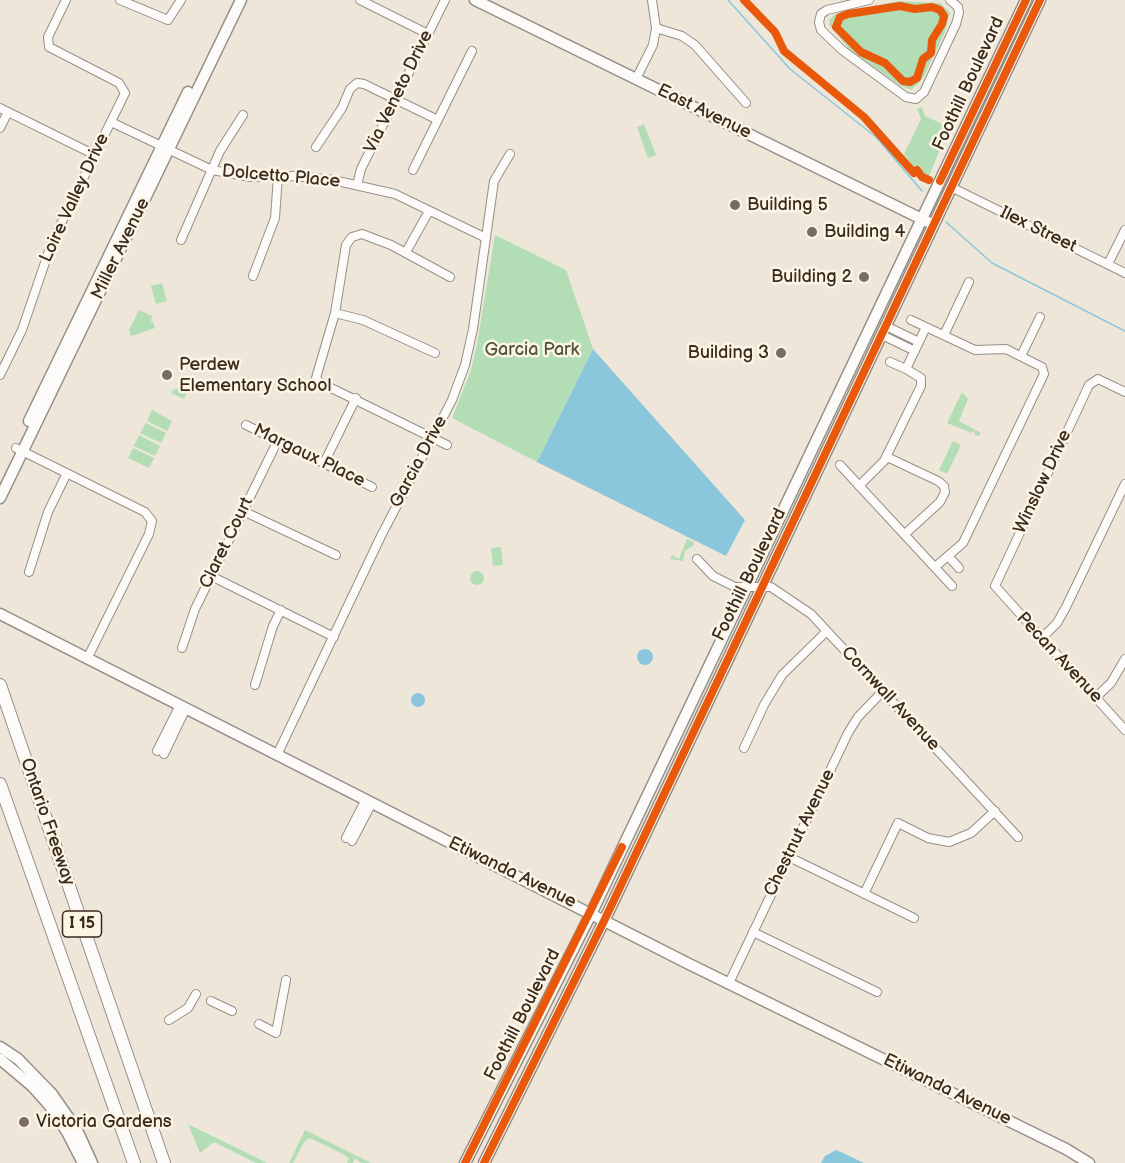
<!DOCTYPE html>
<html>
<head>
<meta charset="utf-8">
<style>
  body { margin:0 }
  canvas { display:block; background:#ede6d9 }
</style>
</head>
<body>
<canvas width="1125" height="1163"></canvas>
<script>
const c = document.querySelector('canvas').getContext('2d');
c.lineJoin = 'round';
function fillPath(path, color) { c.fillStyle = color; c.fill(path, 'evenodd'); }
const toPath = rows => new Path2D(rows.map(r => 'M' + r).join(''));
function trace(path, color, width, dash) { c.strokeStyle = color; c.lineWidth = width; c.lineCap = dash ? 'butt' : 'round'; c.setLineDash(dash || []); c.stroke(path); }
function write(font, color, halo, rows, align = 'center') {
  c.font = font + ' "Balsamiq Sans",sans-serif'; c.lineWidth = 5; c.setLineDash([]); c.textBaseline = 'middle'; c.strokeStyle = halo; c.fillStyle = color; for (const [text, x, y, turn = 0] of rows) {
    c.save(); c.translate(x, y); c.rotate((+turn || 0) * Math.PI / 180); c.textAlign = isNaN(turn) ? turn : align; if (halo) c.strokeText(text, 0, 0); c.fillText(text, 0, 0); c.restore();
  }
}
fillPath(toPath([
  [898,1,940,3,950,12,945,32,922,80,911,90,899,85,849,49,829,25,830,19,835,14],
  [922,107,925,116,949,127,927,181,922,179,904,154,921,119,917,109],
  [644,124,656,155,648,158,637,127],
  [495,235,566,270,593,349,537,462,452,418,471,370,477,344],
  [162,283,167,301,156,304,151,286],
  [139,310,152,316,151,323,153,322,155,328,131,336,129,330],
  [191,385,184,399,171,393,173,390],
  [962,392,968,399,959,421,981,433,979,436,975,435,974,430,972,433,947,423],
  [152,410,172,421,167,431,147,421],
  [146,423,166,433,161,443,140,433],
  [139,435,160,446,155,456,134,446],
  [953,441,961,445,947,474,939,470],
  [133,448,154,458,149,468,128,458],
  [687,539,694,542,694,545,685,551,683,561,670,559,672,555,679,559],
  [501,547,503,565,493,566,491,548],
  '470 578a7 7 0 1 1 14 0a7 7 0 1 1-14 0Z',
  [188,1124,267,1163,256,1163,214,1142,200,1153],
  [305,1130,371,1163,361,1163,355,1158,353,1163,347,1163,349,1159,345,1155,310,1138,304,1142,293,1163,289,1163]
]), '#b3ddb5');
fillPath(toPath([
  [593,349,745,520,726,556,537,462],
  '637 657a8 8 0 1 1 16 0a8 8 0 1 1-16 0Z',
  '411 700a7 7 0 1 1 14 0a7 7 0 1 1-14 0Z',
  [836,1150,843,1153,864,1163,821,1163,825,1156]
]), '#8bc7dc');
trace(toPath([
  [728,0,790,69,876,137,922,191],
  [946,222,992,263,1125,331]
]), '#8bc7dc', 1.5);
const minor = toPath([
  [120,0,168,20,181,0],
  [360,0,428,34],
  [869,0,827,10,821,14,819,22,821,30,842,50,906,97,916,99,924,92,956,24,959,13,958,7,950,0],
  [656,28,682,36,695,45,746,103],
  [636,79,653,45,656,28,652,0],
  [0,108,95,155],
  [111,122,212,170,251,177,295,176,333,180,395,194,486,238],
  [0,128,8,112],
  [316,147,342,108,350,89,357,83,364,84,438,120],
  [413,170,472,51],
  [357,185,361,169,445,0],
  [951,187,1125,273],
  [181,240,220,151,243,115],
  [406,252,429,211],
  [1108,264,1125,230],
  [253,276,275,218,278,176],
  [335,313,363,320,435,353],
  [911,320,926,327],
  [886,326,919,342],
  [882,335,915,351],
  [944,335,969,282],
  [1021,356,1040,317],
  [890,362,906,369],
  [0,375,22,330,52,242,125,93,119,83,49,47,48,37,66,0],
  [1125,392,1098,379,1089,385,995,586,1125,730],
  [246,425,372,487],
  [447,445,319,382,316,378,335,313,346,245,352,237,362,234,391,245,450,277],
  [16,448,145,512,152,521,149,534,87,659],
  [887,457,938,481,944,486,945,492,940,502,905,534],
  [324,463,356,398],
  [840,465,952,586],
  [859,486,884,461,921,386,921,378,906,369,926,327,975,350,1006,349,1042,367,1044,374,963,543,935,567],
  [243,511,336,555],
  [948,556,959,568],
  [697,559,713,576,735,587,771,587,811,614,1018,837],
  [29,572,48,512,67,473],
  [211,576,334,637],
  [1041,639,1057,623,1066,607,1125,484],
  [182,648,195,609,278,440],
  [255,685,273,626,281,610],
  [1095,698,1111,683,1125,659],
  [744,748,764,705,782,675,827,631],
  [157,751,180,705],
  [164,754,186,708],
  [277,755,381,536,452,400,465,365,473,329,494,181,510,154],
  [346,838,366,799],
  [352,841,372,803],
  [789,857,914,918],
  [864,894,898,823,928,838,949,842,971,833,995,811],
  [753,932,877,992],
  [729,983,848,733,858,717,883,691],
  [211,1001,232,1011],
  [169,1020,188,1008,196,994],
  [259,1024,276,1033,286,980]
]);
const major = toPath([
  [475,0,928,222],
  [29,421,188,92],
  [0,498,241,0],
  [0,614,687,963,1066,1149,1089,1163],
  [0,1047,18,1059,52,1094,77,1130,92,1163],
  [0,1059,32,1086,49,1105,67,1132,83,1163],
  [465,1163,592,912,1026,0],
  [484,1163,605,919,1040,0]
]);
const highway = toPath([
  [0,685,164,1163],
  [0,784,134,1163]
]);
trace(minor, '#958f86', 10);
trace(major, '#958f86', 13);
trace(highway, '#958f86', 14);
trace(minor, '#fcfbf9', 8);
trace(major, '#fcfbf9', 10);
trace(highway, '#fcfbf9', 12);
trace(toPath([
  [744,0,775,32,784,51,864,117,914,173,917,170,922,177,929,180],
  [900,6,915,9,932,7,940,10,944,16,942,24,932,40,931,53,923,59,917,78,910,82,903,81,885,63,861,52,836,27,840,17,848,14,900,6],
  [940,181,1026,0],
  [465,1163,622,847],
  [484,1163,605,919,1040,0]
]), '#e8590c', 8);
for (const [x, y, r, color] of [
  [735,205,6,"#796c5f"],
  [812,232,6,"#796c5f"],
  [864,277,6,"#796c5f"],
  [781,353,6,"#796c5f"],
  [167,375,6,"#796c5f"],
  [24,1122,6,"#796c5f"]
]) { const dot = new Path2D(); dot.arc(x, y, r, 0, 2 * Math.PI); c.fillStyle = color; c.fill(dot); trace(dot, '#fcf5e5', 2); }
for (const [x, y, w] of [
  [82,924,39]
]) { const box = new Path2D(); box.roundRect(x - w / 2, y - 13, w, 26, 4.5); c.fillStyle = '#fcf5e5'; c.fill(box); trace(box, '#3b2a1e', 1.5); }
write('bold 16px', '#3b2a1e', null, [
  ["I 15",82,924]
]);
write('18px', '#3b2a1e', '#fcf5e5', [
  ["Foothill Boulevard",969,84,-65],
  ["Via Veneto Drive",399,92,-64],
  ["East Avenue",704,112,26],
  ["Dolcetto Place",281,177,5],
  ["Loire Valley Drive",75,198,-65],
  ["Ilex Street",1038,230,26],
  ["Miller Avenue",121,249,-64],
  ["Margaux Place",309,456,26],
  ["Garcia Drive",419,462,-62],
  ["Winslow Drive",1043,482,-65],
  ["Claret Court",227,543,-64],
  ["Foothill Boulevard",750,575,-64],
  ["Pecan Avenue",1059,658,47],
  ["Cornwall Avenue",890,699,47],
  ["Ontario Freeway",47,822,71],
  ["Chestnut Avenue",800,833,-64],
  ["Etiwanda Avenue",512,873,26],
  ["Foothill Boulevard",523,1015,-63],
  ["Etiwanda Avenue",947,1090,26]
]);
write('18px', '#3b2a1e', '#fcf5e5', [
  ["Building 5",747,205],
  ["Building 4",824,232],
  ["Building 2",852,277,"right"],
  ["Building 3",769,353,"right"],
  ["Perdew",179,365],
  ["Elementary School",179,386],
  ["Victoria Gardens",36,1122]
], 'left');
write('18px', '#4d553c', '#fcf5e5', [
  ["Garcia Park",532,350]
]);
</script>
</body>
</html>
